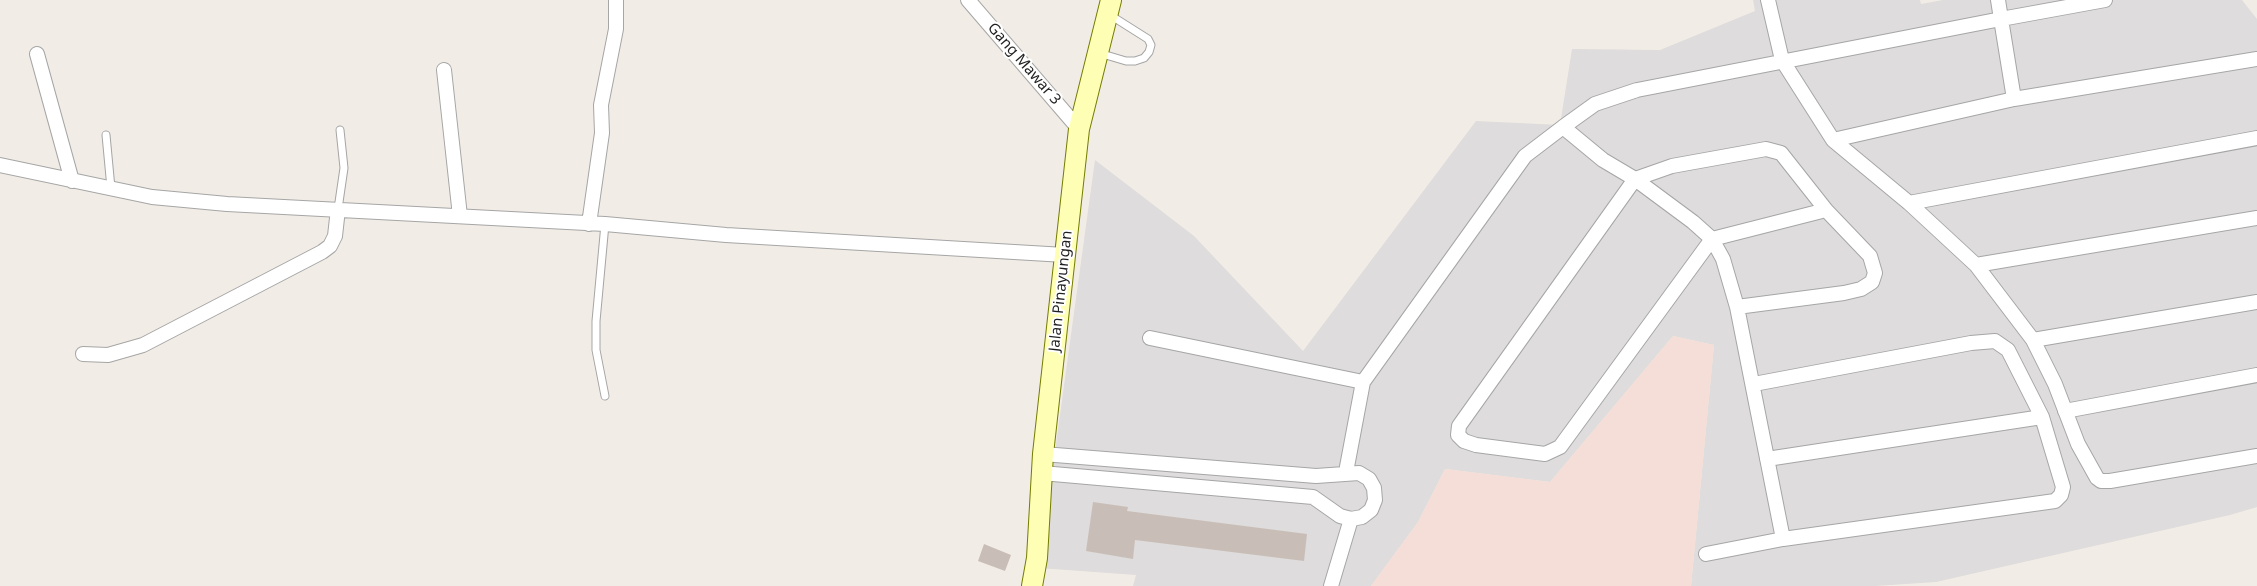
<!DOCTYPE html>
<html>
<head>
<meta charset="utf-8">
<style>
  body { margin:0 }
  canvas { display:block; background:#f1ece5 }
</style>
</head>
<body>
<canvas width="2257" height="586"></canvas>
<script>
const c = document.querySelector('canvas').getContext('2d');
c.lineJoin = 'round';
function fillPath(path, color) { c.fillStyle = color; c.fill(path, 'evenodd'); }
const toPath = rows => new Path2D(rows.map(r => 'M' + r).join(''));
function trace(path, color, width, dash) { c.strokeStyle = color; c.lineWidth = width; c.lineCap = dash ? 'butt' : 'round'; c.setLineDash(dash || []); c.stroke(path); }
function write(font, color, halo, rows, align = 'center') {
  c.font = font + ' "Noto Sans",sans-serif'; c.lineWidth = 4; c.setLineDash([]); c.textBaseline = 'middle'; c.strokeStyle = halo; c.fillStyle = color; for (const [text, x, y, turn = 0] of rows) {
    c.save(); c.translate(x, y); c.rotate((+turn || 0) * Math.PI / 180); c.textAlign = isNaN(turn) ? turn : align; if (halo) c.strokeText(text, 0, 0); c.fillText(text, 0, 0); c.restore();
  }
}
fillPath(toPath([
  [1753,0,1920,0,1921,4,1943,0,2242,0,2257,19,2257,507,2230,515,1936,582,1875,586,1691,586,1714,345,1673,336,1550,482,1445,469,1418,522,1371,586,1133,586,1136,575,1039,568,1095,160,1194,236,1303,351,1476,121,1560,125,1572,49,1660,50,1755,11]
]), '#dedcdc');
fillPath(toPath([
  [1673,336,1714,345,1691,586,1371,586,1418,522,1445,469,1550,482]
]), '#f4ded7');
fillPath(toPath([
  [1093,502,1128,507,1127,511,1307,534,1304,561,1135,540,1133,559,1086,551],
  [984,544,1011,555,1005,571,978,561]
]), '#c9beb7');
const service = toPath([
  [1099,53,1126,61,1135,61,1144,58,1149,52,1151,45,1148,39,1110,15],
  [106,135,111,188],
  [338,209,344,168,340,130],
  [605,224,596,321,596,350,605,396]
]);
const minor = toPath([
  [968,0,1079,129],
  [1768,0,1782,60,1833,140,1909,203,1976,265,2033,340,2055,384,2078,444,2097,478,2101,481,2110,481,2257,456],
  [37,54,72,181],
  [444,70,460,216],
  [2014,99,2001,19,2105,0],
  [1563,127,1603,160,1635,179,1693,222,1712,239,1723,259,1737,307,1783,539],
  [1833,140,2014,99,2257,59],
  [0,165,152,197,227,204,605,224,726,235,1065,255],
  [1909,203,2257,138],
  [589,224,602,133,601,105,616,29,616,0],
  [1976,265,2257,218],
  [1737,307,1844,293,1861,289,1872,282,1875,273,1870,256,1826,210,1781,153,1766,149,1672,166,1635,179,1459,426,1458,435,1464,441,1476,445,1545,454,1560,447,1712,239,1826,210],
  [1150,338,1363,382],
  [2033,340,2257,302],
  [83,354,108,355,143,345,322,252,330,246,335,236,338,209],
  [2065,411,2257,375],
  [1767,459,2042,417],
  [1346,472,1363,382,1525,156,1563,127,1595,104,1637,90,2001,19,1998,0],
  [1042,473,1313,497,1340,516,1351,519,1362,517,1371,510,1375,500,1374,488,1369,479,1359,473,1316,476,1043,454],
  [1706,554,1783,539,2055,501,2061,495,2063,487,2042,417,2008,350,1995,341,1971,343,1754,384],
  [1331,586,1351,519]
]);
const secondary = toPath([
  [1032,586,1037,558,1043,454,1079,129,1111,0]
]);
trace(service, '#a6a6a6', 9);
trace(minor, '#a6a6a6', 16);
trace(secondary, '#747d00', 22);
trace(service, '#fff', 7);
trace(minor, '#fff', 14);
trace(secondary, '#feffb5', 20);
write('15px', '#1f1f1f', '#fff', [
  ["Gang Mawar 3",1024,64,49],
  ["Jalan Pinayungan",1061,291,-84]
]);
</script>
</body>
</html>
